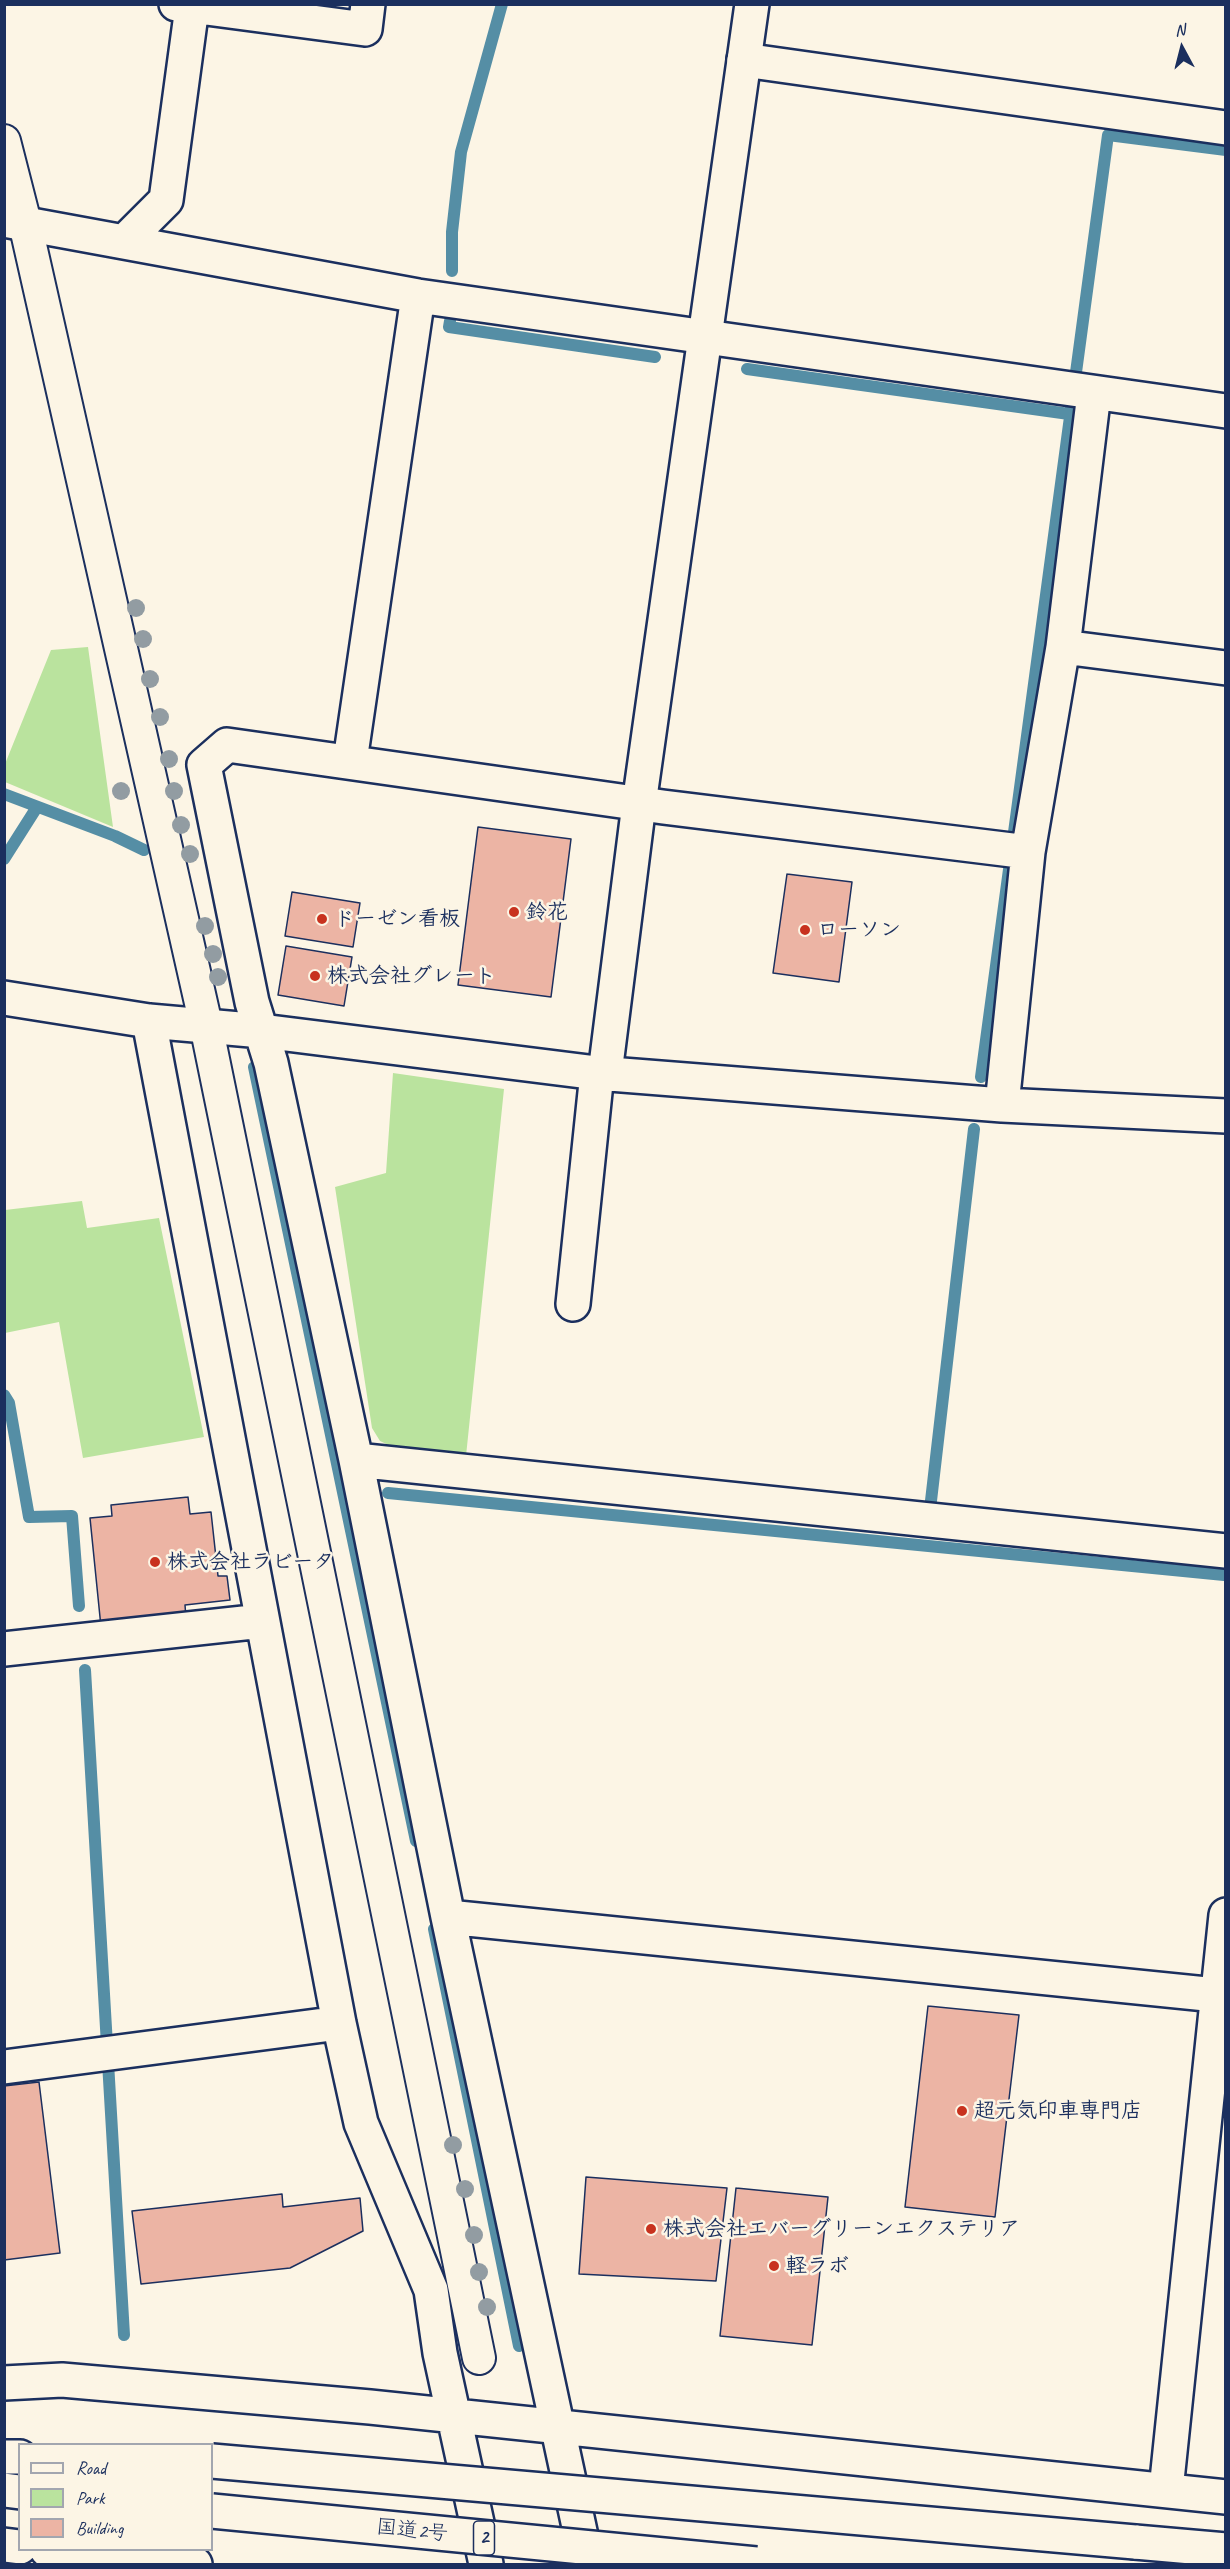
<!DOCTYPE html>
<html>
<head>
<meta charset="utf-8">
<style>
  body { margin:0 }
  #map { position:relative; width:1230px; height:2569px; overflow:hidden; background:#fcf5e5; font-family:Caveat,sans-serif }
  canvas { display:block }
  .frame { position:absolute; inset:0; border:6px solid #1b2f5e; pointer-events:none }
  .legend { position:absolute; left:18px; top:2443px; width:195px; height:108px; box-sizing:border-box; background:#fcf5e5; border:2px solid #a2a6af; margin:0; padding:8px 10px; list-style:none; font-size:18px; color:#1b2f5e }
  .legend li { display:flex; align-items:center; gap:12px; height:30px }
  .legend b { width:30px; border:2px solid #a2a6af }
  .north { position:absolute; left:1152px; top:18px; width:60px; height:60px; -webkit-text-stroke:4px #fcf5e5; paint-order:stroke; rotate:353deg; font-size:16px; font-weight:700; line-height:24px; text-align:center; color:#1b2f5e }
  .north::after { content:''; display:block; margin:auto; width:21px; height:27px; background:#1b2f5e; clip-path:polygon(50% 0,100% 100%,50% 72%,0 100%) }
</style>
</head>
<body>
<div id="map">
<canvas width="1230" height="2569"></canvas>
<div class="frame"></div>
<ul class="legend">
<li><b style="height:8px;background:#fcf5e5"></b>Road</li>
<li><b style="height:16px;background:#bae39e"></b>Park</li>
<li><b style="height:16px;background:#ecb4a4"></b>Building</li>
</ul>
<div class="north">N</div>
</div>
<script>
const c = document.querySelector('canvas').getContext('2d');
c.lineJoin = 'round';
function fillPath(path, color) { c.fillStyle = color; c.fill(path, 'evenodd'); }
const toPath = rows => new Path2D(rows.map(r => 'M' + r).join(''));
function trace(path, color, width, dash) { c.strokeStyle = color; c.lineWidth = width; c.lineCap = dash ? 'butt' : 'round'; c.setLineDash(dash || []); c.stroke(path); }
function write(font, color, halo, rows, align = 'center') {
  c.font = font + ' Caveat,"Klee One",sans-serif'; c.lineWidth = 5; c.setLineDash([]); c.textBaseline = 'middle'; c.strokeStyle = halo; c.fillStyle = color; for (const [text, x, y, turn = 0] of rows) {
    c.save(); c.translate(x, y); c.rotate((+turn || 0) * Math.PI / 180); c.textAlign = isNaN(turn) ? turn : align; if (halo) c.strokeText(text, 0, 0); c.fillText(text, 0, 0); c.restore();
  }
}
fillPath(toPath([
  [88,647,113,827,5,782,5,764,51,650],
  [393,1073,504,1089,466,1456,395,1448,380,1441,372,1428,335,1187,386,1173],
  [82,1201,87,1228,159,1218,204,1437,83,1458,59,1322,5,1333,5,1210]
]), '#bae39e');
trace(toPath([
  [452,271,452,232,461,152,502,4],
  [450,321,449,327,655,357],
  [747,369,1069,414],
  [4,794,115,836,144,850],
  [4,859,37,807],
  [254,1067,416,1841],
  [981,1077,1108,135,1226,150],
  [4,1395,9,1403,29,1517,72,1516,79,1606],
  [388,1493,1224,1575],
  [929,1518,974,1129],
  [85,1670,124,2335],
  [434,1929,519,2346]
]), '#558ea5', 12);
const building = toPath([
  [478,827,571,839,551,997,458,985,478,827],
  [787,874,852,882,839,982,773,973,787,874],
  [292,892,360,903,353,947,285,936,292,892],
  [286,946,352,957,344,1006,278,995,286,946],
  [188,1497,190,1514,211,1512,218,1576,227,1576,230,1600,185,1605,186,1618,101,1627,90,1518,112,1516,111,1505,188,1497],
  [928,2006,1019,2015,995,2217,905,2207,928,2006],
  [39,2082,60,2253,4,2260,4,2086,39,2082],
  [586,2177,727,2188,716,2281,579,2274,586,2177],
  [736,2188,828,2197,812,2345,720,2336,736,2188],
  [282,2194,283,2207,360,2198,363,2231,290,2268,141,2284,132,2211,282,2194]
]);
fillPath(building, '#ecb4a4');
trace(building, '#1b2f5e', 1.5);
const pedestrian = toPath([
  [4,141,25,223,206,1025,479,2358]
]);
const minor = toPath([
  [176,4,365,29,368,4],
  [744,60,1226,128],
  [4,220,418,296,1226,411],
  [125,241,166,200,192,7],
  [1063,647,1226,668],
  [350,761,418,296],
  [4,998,149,1021,262,1031,597,1073,1002,1105,1226,1116],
  [149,1021,339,2023,361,2123,431,2290,440,2353,486,2564],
  [1002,1105,1028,852,1063,647,1094,393],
  [573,1304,597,1073],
  [356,1460,1226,1551],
  [4,1649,262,1621],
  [448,1917,1226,1996],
  [4,2067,339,2023],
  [4,2383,62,2380,370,2407,1226,2497],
  [1166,2490,1226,1915],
  [587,2564,448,1917,356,1460,271,1063,252,1002,204,765,227,745,663,807,1028,852]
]);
const tertiary = toPath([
  [605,1073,639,804,752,4]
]);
const trunk = toPath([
  [4,2457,20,2457],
  [4,2490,20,2492],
  [1135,2542,1226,2550],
  [4,2545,20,2547],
  [47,2550,195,2564]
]);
trace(pedestrian, '#1b2f5e', 36);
trace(minor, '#1b2f5e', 38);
trace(tertiary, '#1b2f5e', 38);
trace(trunk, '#1b2f5e', 38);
trace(pedestrian, '#fcf5e5', 32);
trace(minor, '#fcf5e5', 33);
trace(tertiary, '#fcf5e5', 33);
trace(trunk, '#fcf5e5', 33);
const trunkBridge = toPath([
  [212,2461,1135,2542],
  [212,2511,756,2564]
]);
trace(trunkBridge, '#1b2f5e', 38, []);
trace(trunkBridge, '#fcf5e5', 33);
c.fillStyle = '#929ca2';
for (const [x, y] of [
  [136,608],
  [143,639],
  [150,679],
  [160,717],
  [169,759],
  [121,791],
  [174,791],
  [181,825],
  [190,854],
  [205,926],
  [213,954],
  [218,977],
  [453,2145],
  [465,2189],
  [474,2235],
  [479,2272],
  [487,2307]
]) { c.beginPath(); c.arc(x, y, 9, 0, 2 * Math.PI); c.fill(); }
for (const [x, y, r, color] of [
  [514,912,6,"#c8321e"],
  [322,919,6,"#c8321e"],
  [805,930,6,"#c8321e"],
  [315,976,6,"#c8321e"],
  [155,1562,6,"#c8321e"],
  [962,2111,6,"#c8321e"],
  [651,2229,6,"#c8321e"],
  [774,2266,6,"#c8321e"]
]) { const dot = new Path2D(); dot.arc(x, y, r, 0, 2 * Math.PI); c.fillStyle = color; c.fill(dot); trace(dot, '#fcf5e5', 2); }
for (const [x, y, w] of [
  [484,2538,21]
]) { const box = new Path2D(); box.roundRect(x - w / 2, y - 17, w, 34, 4.5); c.fillStyle = '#fcf5e5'; c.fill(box); trace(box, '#1b2f5e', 1.5); }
write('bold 20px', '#1b2f5e', null, [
  ["2",484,2538]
]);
write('bold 21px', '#1b2f5e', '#fcf5e5', [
  ["鈴花",526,912],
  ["ドーゼン看板",334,919],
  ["ローソン",817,930],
  ["株式会社グレート",327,976],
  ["株式会社ラビータ",167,1562],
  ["超元気印車専門店",974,2111],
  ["株式会社エバーグリーンエクステリア",663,2229],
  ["軽ラボ",786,2266]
], 'left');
write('21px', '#1b2f5e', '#fcf5e5', [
  ["国道2号",412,2531,6]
]);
</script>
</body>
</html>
